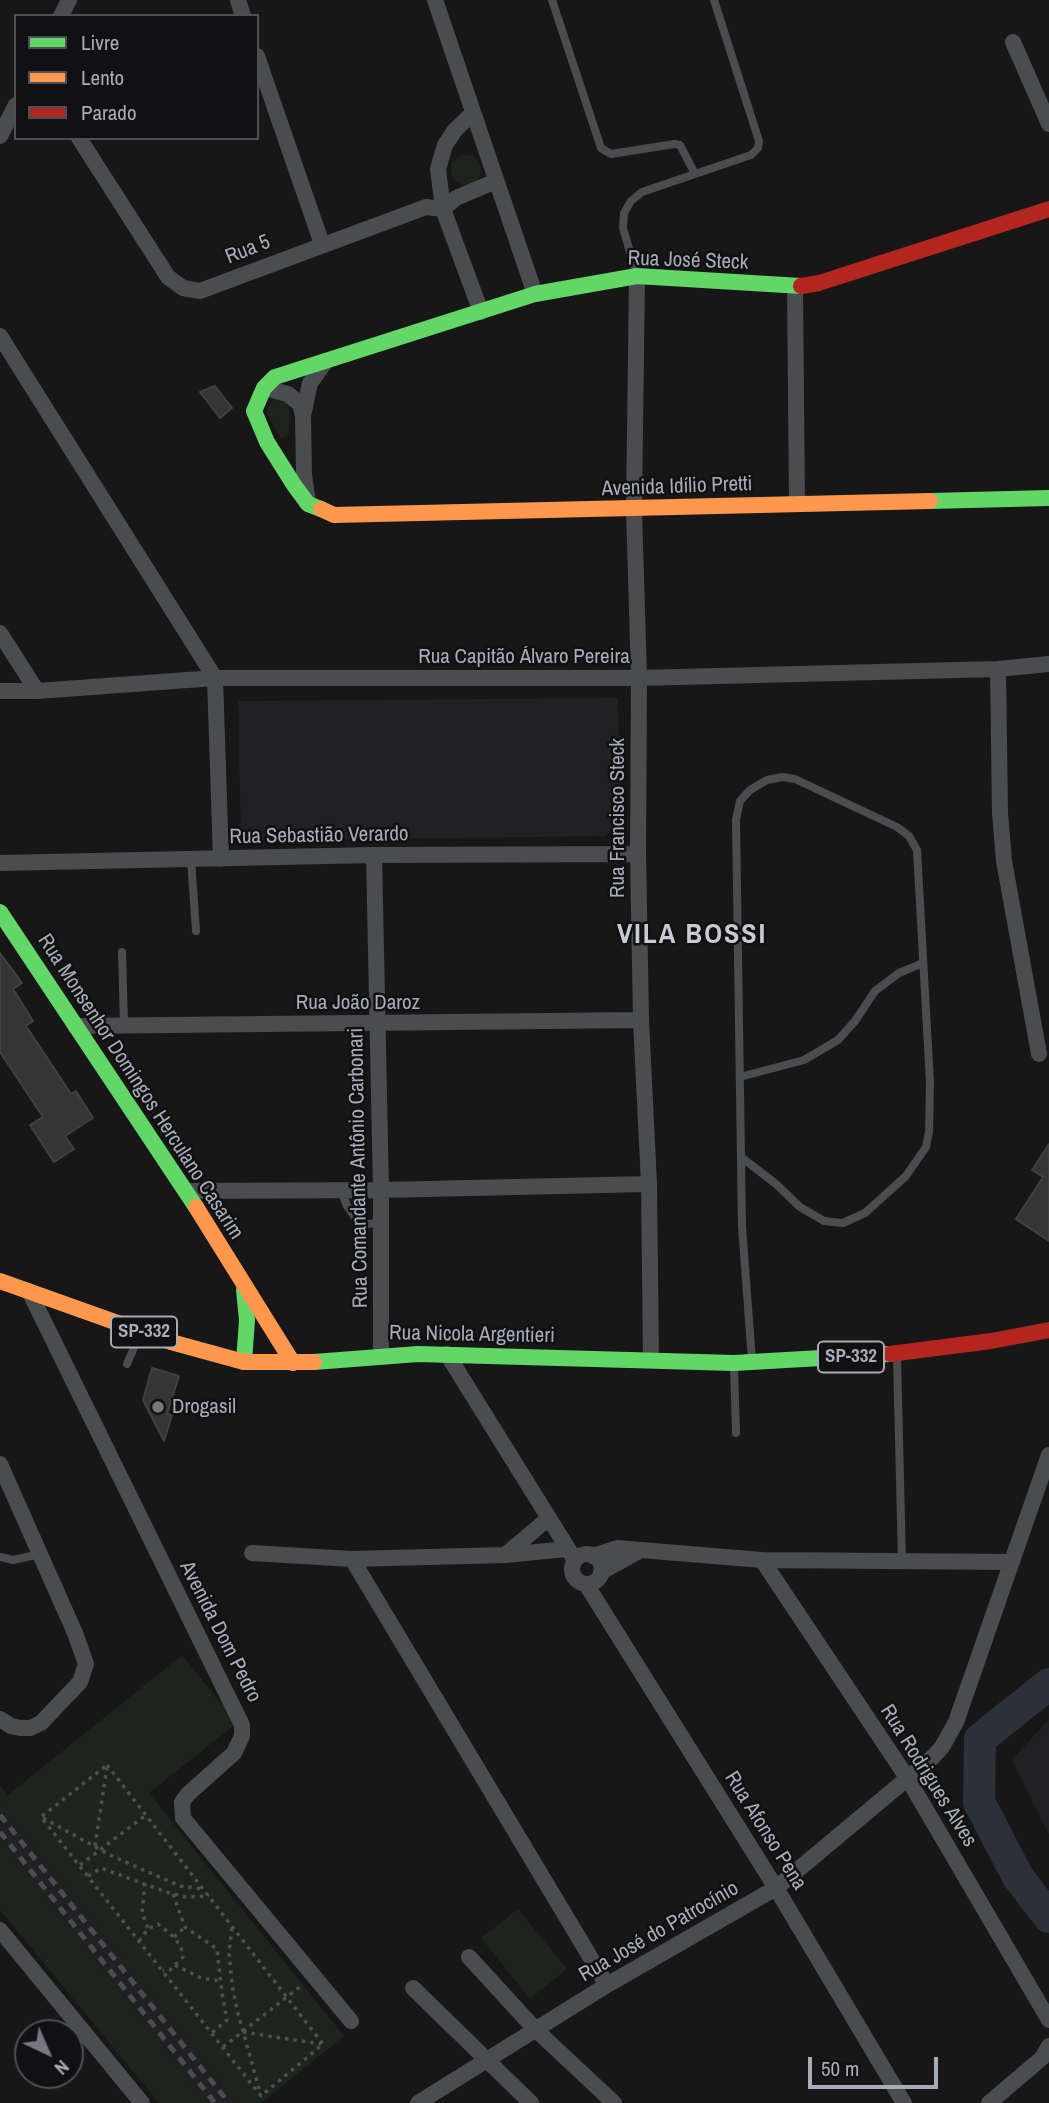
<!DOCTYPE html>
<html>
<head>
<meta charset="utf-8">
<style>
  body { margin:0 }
  #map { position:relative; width:1049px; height:2103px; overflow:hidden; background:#171717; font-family:"Archivo Narrow",sans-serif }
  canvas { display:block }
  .legend { position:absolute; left:14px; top:14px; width:245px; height:126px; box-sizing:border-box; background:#111113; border:2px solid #4d4f55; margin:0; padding:9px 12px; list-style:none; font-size:21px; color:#a8acb8 }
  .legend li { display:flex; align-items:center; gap:14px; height:35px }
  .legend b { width:35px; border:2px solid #4d4f55 }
  .north { position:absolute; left:14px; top:2019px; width:70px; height:70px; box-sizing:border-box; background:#111113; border:2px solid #4d4f55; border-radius:50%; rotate:136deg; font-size:19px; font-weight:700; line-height:28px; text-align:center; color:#a8acb8 }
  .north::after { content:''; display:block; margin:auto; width:24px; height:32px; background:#757880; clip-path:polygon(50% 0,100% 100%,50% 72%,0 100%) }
  .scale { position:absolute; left:808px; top:2057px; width:130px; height:32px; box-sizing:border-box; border:4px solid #a8acb8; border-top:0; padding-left:9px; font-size:21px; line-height:24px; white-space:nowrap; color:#a8acb8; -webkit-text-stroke:5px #111113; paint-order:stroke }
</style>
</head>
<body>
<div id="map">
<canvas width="1049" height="2103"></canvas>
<ul class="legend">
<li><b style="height:9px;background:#63d668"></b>Livre</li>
<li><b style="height:9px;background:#ff974d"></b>Lento</li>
<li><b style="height:9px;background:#b3261e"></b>Parado</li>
</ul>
<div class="north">N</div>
<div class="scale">50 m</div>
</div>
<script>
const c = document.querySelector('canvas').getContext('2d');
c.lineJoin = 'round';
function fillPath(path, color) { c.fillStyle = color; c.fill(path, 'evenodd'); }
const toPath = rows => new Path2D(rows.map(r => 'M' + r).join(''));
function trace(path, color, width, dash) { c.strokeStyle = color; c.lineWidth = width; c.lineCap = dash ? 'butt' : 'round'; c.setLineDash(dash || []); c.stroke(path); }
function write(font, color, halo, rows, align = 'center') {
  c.font = font + ' "Archivo Narrow",sans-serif'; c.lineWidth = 5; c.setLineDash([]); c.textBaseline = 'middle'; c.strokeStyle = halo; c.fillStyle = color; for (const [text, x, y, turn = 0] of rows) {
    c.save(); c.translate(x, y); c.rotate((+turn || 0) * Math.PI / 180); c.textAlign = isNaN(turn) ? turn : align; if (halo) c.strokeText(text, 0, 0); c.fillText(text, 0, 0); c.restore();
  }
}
fillPath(toPath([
  [618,698,621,821,605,836,241,841,238,701],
  [1049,1719,1049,1835,1012,1760],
  [0,1805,55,1874,236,2103,209,2103,172,2057,0,1837]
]), '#212123');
fillPath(toPath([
  '451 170a15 15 0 1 1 30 0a15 15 0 1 1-30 0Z',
  [281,397,289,404,289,435,281,438,267,414,268,407,274,399],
  [182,1655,237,1723,149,1793,344,2036,261,2103,236,2103,0,1805,0,1785,8,1795],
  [0,1837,172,2057,209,2103,159,2103,0,1910],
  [518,1909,567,1969,530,1999,481,1938]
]), '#1d241e');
trace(toPath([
  [1049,1684,980,1739,979,1802,1018,1877,1049,1917]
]), '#2a3139', 32);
const building = toPath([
  [215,386,232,408,220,418,200,392,215,386],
  [0,953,22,983,13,989,33,1021,26,1026,71,1094,76,1091,93,1118,65,1136,74,1149,54,1162,30,1125,43,1117,0,1052,0,953],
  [1049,1144,1049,1241,1016,1219,1043,1177,1032,1170,1049,1144],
  [152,1368,179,1376,167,1414,172,1415,164,1441,143,1400,152,1368]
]);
fillPath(building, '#353536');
trace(building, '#3f4043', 2);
trace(toPath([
  [107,1765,323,2044,261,2096,41,1817,107,1765],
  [43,1818,112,1856,180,1886,203,1889],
  [95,1846,107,1767],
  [80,1865,146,1815],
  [88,1876,101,1868,166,1892,186,1897,209,1896],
  [145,1883,142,1912,148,1929],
  [173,1894,185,1927,217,1949,222,1993,227,2020,212,2033],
  [232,1928,229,1953,232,1984,237,2010,260,2092],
  [174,1937,185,1927],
  [139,1941,148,1929,158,1924,174,1937,181,1947,183,1957,170,1970,163,1971],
  [175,1965,201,1978,221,1981],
  [243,2032,321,2044],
  [223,2047,301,1986]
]), '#4d4e52', 3.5, [3.5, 5]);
trace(toPath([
  [552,0,601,148,611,154,674,144,680,145,695,174],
  [637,276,623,228,624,213,631,201,642,192,751,155,758,148,759,141,714,0],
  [191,859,196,931],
  [122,952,124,1025],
  [740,1077,804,1060,838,1040,855,1021,875,991,899,973,923,963],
  [741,1157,776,1184,800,1207,824,1221,843,1223,865,1213,906,1176,926,1147,929,1132,930,1082,917,850,909,836,897,827,795,779,782,777,767,780,750,790,740,801,736,820,742,1227,752,1360],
  [341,1190,347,1206,357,1220,367,1224,381,1223],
  [897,1357,902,1561],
  [127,1364,140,1334],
  [734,1366,736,1433],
  [0,1557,13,1560,40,1554]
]), '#4b4c50', 8);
trace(toPath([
  [238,0,243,16],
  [435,0,535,294],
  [61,16,69,0],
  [1013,42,1049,124],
  [257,56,322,244],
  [473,113,455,130,445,145,438,169,443,209,481,312],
  [0,136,16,105],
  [79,138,168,277,183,288,200,291,426,207,443,209,456,198,496,181],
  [637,276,634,510,639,678,638,854,641,1020,649,1184,651,1360],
  [795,287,797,504],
  [0,336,215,678,221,859],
  [264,388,288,394,300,404,303,416],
  [308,503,304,475,303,416,310,383,326,361],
  [0,633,37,691],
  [998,669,1000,813,1004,861,1039,1054],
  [0,691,37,691,215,678,639,678,998,669,1049,664],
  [374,855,381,1190,381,1355],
  [0,863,374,855,638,854],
  [75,1026,641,1020],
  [186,1191,381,1190,649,1184],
  [29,1291,242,1725,242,1736,234,1753,188,1794,182,1802,183,1818,351,2021],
  [447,1354,575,1560],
  [0,1464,75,1633,86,1664,80,1682,41,1723,30,1728,20,1728,11,1726,0,1719],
  [252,1553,352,1559,505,1555,567,1549],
  '572 1569a15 15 0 1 1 30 0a15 15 0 1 1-30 0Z',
  [505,1555,549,1518],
  [593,1556,617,1548,762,1560,1012,1562],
  [352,1559,607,1985],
  [762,1560,908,1779,1049,2020],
  [601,1572,641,1550],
  [586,1584,776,1888,904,2103],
  [0,1930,142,2103],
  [469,1957,535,2029,614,2103],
  [413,1988,531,2103],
  [418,2103,607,1985,776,1888,933,1757,942,1747,956,1722,1049,1455],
  [989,2103,1042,2058,1049,2046]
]), '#4b4c50', 16);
trace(toPath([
  [930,501,1049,498],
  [321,509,308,504,294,485,267,442,254,411,264,388,275,377,535,294,637,276,801,286],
  [0,912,196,1207],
  [244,1290,247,1320,244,1362],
  [314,1362,418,1354,734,1363,890,1354]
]), '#63d668', 16);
trace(toPath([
  [321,509,334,515,930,501],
  [196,1207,293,1363],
  [0,1281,171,1342,244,1362,314,1362]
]), '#ff974d', 16);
trace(toPath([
  [801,286,819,283,1049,209],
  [890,1354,991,1341,1049,1330]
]), '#b3261e', 16);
trace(toPath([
  [0,1815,229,2103],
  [0,1832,215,2103]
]), '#4b4c4f', 5, [9, 7]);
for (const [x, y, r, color] of [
  [158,1407,7,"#757880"]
]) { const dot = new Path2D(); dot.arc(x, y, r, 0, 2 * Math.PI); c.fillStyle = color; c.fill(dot); trace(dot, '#111113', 2.5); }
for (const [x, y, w] of [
  [144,1332,66],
  [851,1357,66]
]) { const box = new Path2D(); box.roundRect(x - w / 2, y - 15.5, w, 31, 5); c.fillStyle = '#111113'; c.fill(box); trace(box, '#a8acb8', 2); }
write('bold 19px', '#a8acb8', null, [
  ["SP-332",144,1332],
  ["SP-332",851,1357]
]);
write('21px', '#a8acb8', '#111113', [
  ["Rua 5",248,250,-22],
  ["Rua José Steck",688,261,2],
  ["Avenida Idílio Pretti",677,487,-2],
  ["Rua Capitão Álvaro Pereira",524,657],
  ["Rua Francisco Steck",618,818,-90],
  ["Rua Sebastião Verardo",319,836,-1],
  ["Rua João Daroz",358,1003],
  ["Rua Monsenhor Domingos Herculano Casarim",140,1087,57],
  ["Rua Comandante Antônio Carbonari",359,1168,-91],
  ["Rua Nicola Argentieri",472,1335,1],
  ["Avenida Dom Pedro",220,1632,63],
  ["Rua Rodrigues Alves",928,1776,58],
  ["Rua Afonso Pena",765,1831,58],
  ["Rua José do Patrocínio",659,1932,-30]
]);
write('21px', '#a8acb8', '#111113', [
  ["Drogasil",172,1407]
], 'left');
c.letterSpacing = '2px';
write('bold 28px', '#c9cbd4', '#111113', [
  ["VILA BOSSI",692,935]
]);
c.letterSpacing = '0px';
</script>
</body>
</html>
